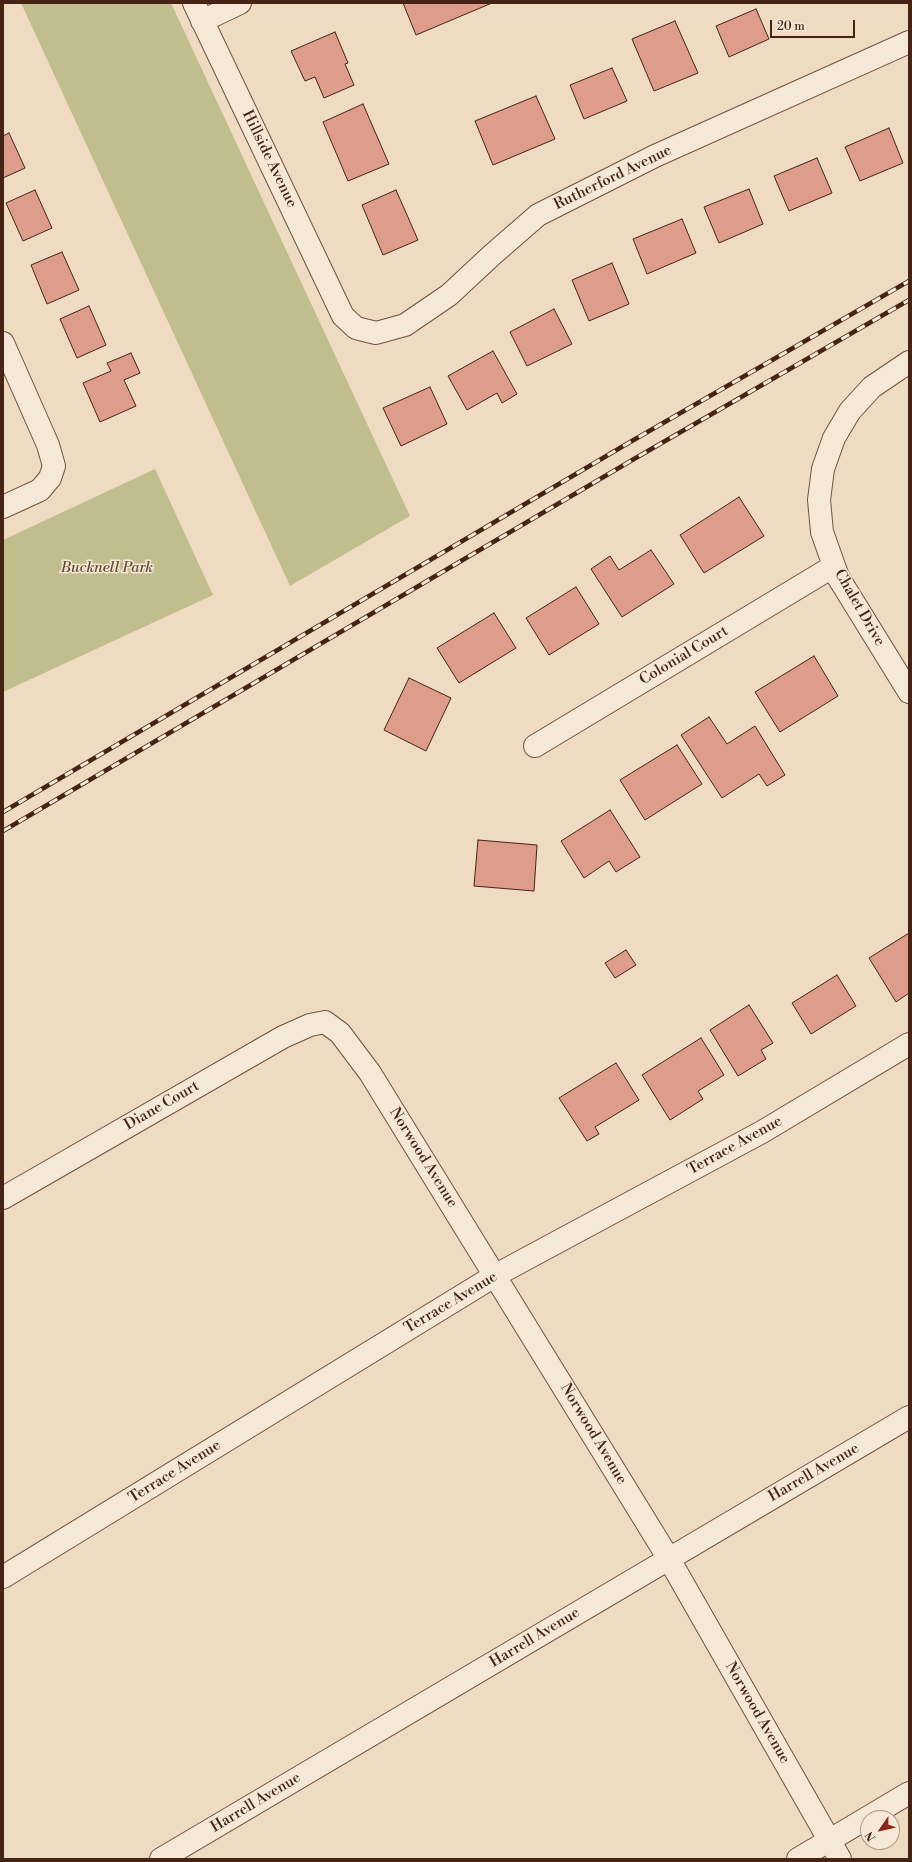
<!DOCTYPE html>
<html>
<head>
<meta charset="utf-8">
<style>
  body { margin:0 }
  #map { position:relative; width:912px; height:1862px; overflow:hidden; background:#efdbc1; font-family:"Libre Bodoni",serif }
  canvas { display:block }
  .frame { position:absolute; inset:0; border:4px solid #462415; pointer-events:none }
  .north { position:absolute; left:860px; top:1810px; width:40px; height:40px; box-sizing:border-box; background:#f5e8d7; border:1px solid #af9a89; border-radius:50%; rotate:236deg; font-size:11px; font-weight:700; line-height:16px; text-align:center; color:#462415 }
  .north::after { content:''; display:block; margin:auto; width:14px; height:18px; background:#8f2418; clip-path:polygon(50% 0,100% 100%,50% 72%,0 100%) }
  .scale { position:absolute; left:770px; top:20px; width:85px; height:18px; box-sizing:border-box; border:2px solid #462415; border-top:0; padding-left:5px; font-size:12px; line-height:14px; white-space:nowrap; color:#462415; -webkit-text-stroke:3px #f5e8d7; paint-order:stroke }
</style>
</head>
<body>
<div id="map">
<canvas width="912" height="1862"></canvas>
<div class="frame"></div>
<div class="north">N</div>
<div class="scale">20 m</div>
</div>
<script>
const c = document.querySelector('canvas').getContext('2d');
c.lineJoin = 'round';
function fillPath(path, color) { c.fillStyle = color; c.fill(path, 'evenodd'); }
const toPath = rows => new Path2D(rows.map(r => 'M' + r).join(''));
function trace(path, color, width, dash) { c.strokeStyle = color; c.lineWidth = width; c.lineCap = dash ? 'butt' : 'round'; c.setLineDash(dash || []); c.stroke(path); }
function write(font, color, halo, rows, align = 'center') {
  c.font = font + ' "Libre Bodoni",serif'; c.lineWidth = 3; c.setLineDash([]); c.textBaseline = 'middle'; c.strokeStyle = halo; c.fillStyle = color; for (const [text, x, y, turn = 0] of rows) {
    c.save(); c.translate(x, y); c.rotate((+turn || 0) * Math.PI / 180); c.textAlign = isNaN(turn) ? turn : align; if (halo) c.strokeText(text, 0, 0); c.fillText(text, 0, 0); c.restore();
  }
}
fillPath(toPath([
  [21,3,171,3,410,516,290,586],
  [155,469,213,595,3,692,3,540]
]), '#c1be8d');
const building = toPath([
  [403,3,492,3,416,35,403,3],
  [756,9,769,39,729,57,716,26,756,9],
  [675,21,698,73,654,91,632,39,675,21],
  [335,32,348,63,345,64,354,85,324,98,315,77,305,81,291,51,335,32],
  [612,68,627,101,584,119,570,85,612,68],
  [536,96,555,139,493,165,475,121,536,96],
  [363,104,389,164,348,181,323,122,363,104],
  [889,128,903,163,860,181,845,147,889,128],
  [9,133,25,168,3,178,3,136,9,133],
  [817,158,832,193,789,211,774,176,817,158],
  [749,189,763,224,719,243,704,207,749,189],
  [35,190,52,228,23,241,6,203,35,190],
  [396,190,418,240,383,255,362,205,396,190],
  [682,219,696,253,647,274,633,239,682,219],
  [62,252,79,290,47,304,31,265,62,252],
  [612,263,629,304,589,321,572,280,612,263],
  [89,306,106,345,77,358,60,319,89,306],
  [554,309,572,344,527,366,510,332,554,309],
  [493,351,517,394,502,403,497,393,467,410,448,376,493,351],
  [131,353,140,373,124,380,136,406,100,422,83,383,111,371,107,363,131,353],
  [430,387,447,424,401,446,383,408,430,387],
  [739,497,764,536,704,573,680,535,739,497],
  [651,550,674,584,622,617,591,569,610,556,619,570,651,550],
  [576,587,599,624,549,655,526,618,576,587],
  [494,613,516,648,459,683,437,648,494,613],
  [814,656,838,696,780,732,755,692,814,656],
  [409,678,451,698,426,751,384,730,409,678],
  [709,717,727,744,755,726,785,775,767,786,759,774,722,798,681,735,709,717],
  [677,745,702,784,645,820,620,780,677,745],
  [610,810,640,857,616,872,609,861,584,878,561,841,610,810],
  [478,840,537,845,534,891,474,886,478,840],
  [909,933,909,993,896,1002,869,958,909,933],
  [626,950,636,965,615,978,605,963,626,950],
  [837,975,856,1006,811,1034,792,1003,837,975],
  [749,1005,773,1043,761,1050,766,1059,738,1076,710,1030,749,1005],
  [701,1038,724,1075,698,1091,703,1099,670,1120,642,1075,701,1038],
  [616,1063,639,1100,595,1127,599,1134,587,1141,559,1098,616,1063]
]);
fillPath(building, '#de9d8b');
trace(building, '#462415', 1);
const minor = toPath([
  [194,3,343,316,356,328,376,333,405,325,449,295,492,255,538,215,655,156,909,42],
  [202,21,240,3],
  [3,343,48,445,54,466,50,478,40,490,3,507],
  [909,362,872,387,850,411,834,438,823,469,819,500,822,532,838,577,909,692],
  [535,746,834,566],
  [3,1198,283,1037,310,1025,325,1022,340,1033,370,1073,669,1559,840,1859],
  [3,1577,496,1275,762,1132,909,1044],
  [161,1859,909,1417],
  [798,1859,909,1793]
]);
trace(minor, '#705240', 24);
trace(minor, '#f5e8d7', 22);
const rail = toPath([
  [3,812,625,445,909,281],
  [3,831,634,459,909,300]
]);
trace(rail, '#462415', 4.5);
trace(rail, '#f5e8d7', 3, [9]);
write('15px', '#462415', '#f5e8d7', [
  ["Hillside Avenue",269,159,64],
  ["Rutherford Avenue",613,178,-26],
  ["Chalet Drive",859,608,60],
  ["Colonial Court",684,656,-31],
  ["Diane Court",162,1106,-30],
  ["Terrace Avenue",735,1146,-29],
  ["Norwood Avenue",423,1158,58],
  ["Terrace Avenue",451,1303,-31],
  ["Norwood Avenue",593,1434,59],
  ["Terrace Avenue",175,1472,-32],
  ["Harrell Avenue",814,1473,-30],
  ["Harrell Avenue",535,1638,-31],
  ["Norwood Avenue",757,1713,60],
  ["Harrell Avenue",256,1803,-31]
]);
write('italic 15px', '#654a33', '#f5e8d7', [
  ["Bucknell Park",107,568]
]);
</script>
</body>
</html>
